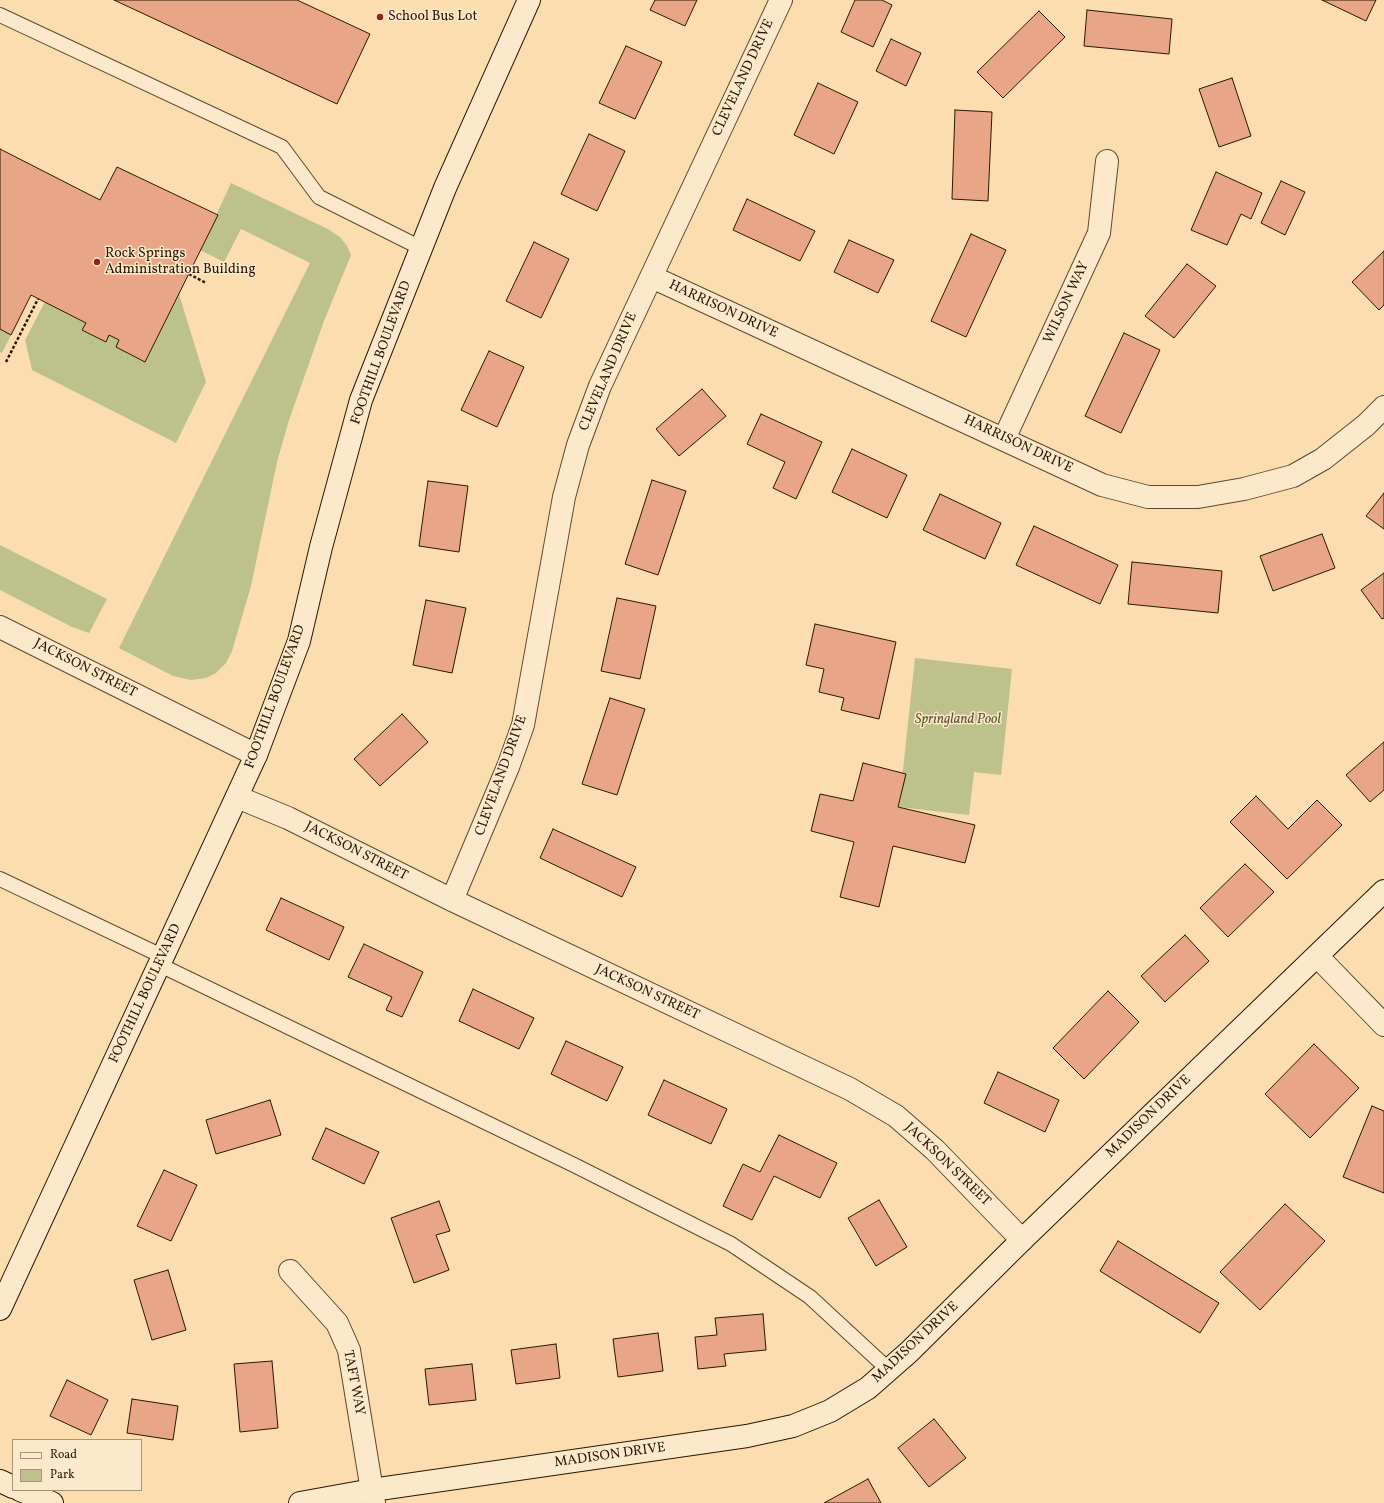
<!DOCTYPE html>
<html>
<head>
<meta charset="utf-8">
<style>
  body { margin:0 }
  #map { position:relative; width:1384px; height:1503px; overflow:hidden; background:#fbddb0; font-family:Vollkorn,serif }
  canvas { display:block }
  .legend { position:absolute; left:12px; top:1439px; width:130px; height:52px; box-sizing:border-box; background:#fce9cc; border:1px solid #a8957a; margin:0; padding:5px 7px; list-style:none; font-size:12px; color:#2a1700 }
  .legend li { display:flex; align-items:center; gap:8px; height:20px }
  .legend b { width:20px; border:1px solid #a8957a }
</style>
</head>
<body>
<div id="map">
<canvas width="1384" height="1503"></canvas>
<ul class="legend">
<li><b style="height:5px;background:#fce9cc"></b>Road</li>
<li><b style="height:11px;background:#bdc18c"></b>Park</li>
</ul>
</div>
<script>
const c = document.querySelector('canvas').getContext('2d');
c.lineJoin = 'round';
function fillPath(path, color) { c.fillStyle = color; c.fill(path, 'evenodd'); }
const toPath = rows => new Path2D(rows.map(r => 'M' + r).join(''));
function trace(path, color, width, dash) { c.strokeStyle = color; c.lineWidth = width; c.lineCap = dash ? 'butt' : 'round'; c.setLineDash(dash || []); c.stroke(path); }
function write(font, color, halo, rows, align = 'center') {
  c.font = font + ' Vollkorn,serif'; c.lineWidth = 3; c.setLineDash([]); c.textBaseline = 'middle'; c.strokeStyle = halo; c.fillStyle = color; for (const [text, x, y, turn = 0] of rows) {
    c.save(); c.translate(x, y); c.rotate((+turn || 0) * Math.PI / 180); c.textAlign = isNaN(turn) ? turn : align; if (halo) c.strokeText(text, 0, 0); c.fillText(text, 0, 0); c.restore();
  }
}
fillPath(toPath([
  [231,183,328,229,340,237,347,246,351,255,324,321,289,420,277,462,251,586,232,651,226,663,216,673,206,678,191,680,173,676,119,648,310,263,241,229,224,262,200,250],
  [179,294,206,382,176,443,32,370,25,340,45,302,86,323,82,330,106,342,109,335,119,340,116,347,145,362],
  [0,329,11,335,2,353,0,352],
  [0,545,107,599,89,633,72,627,0,590],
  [915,658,1012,669,1001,775,974,772,969,815,899,807]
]), '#bdc18c');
const building = toPath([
  [114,0,297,0,370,34,337,104,114,0],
  [655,0,697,0,685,26,650,10,655,0],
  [855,0,882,0,892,5,873,47,841,32,855,0],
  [1322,0,1376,0,1366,21,1322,0],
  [1087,10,1172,19,1169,54,1084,46,1087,10],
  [1039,11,1065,37,1003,98,977,72,1039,11],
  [891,39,921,53,906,86,876,71,891,39],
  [626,46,662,62,635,119,599,103,626,46],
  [1232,78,1251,136,1219,147,1199,89,1232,78],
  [818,83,858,102,834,154,794,135,818,83],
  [955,110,992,112,988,201,952,199,955,110],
  [589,134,625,151,597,211,561,194,589,134],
  [0,149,100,200,117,167,218,215,145,362,116,347,119,340,109,335,106,342,82,330,86,323,31,295,11,335,0,329,0,149],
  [1216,172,1262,193,1251,219,1241,214,1227,245,1191,230,1216,172],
  [1281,181,1305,192,1285,235,1261,223,1281,181],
  [747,199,815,231,800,261,733,230,747,199],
  [971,234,1006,250,966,337,931,321,971,234],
  [849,240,894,260,878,293,834,272,849,240],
  [534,242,569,259,541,318,506,301,534,242],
  [1384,251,1384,305,1379,310,1352,282,1384,251],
  [1187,264,1216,286,1174,338,1145,316,1187,264],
  [1124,333,1160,350,1121,433,1085,416,1124,333],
  [489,351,524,367,497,427,461,410,489,351],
  [702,389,726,416,679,456,656,429,702,389],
  [761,414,822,442,796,499,773,488,785,462,747,444,761,414],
  [852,449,907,475,887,518,832,492,852,449],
  [652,480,686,491,658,575,625,564,652,480],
  [428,481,468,486,459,552,419,546,428,481],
  [1384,493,1384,529,1366,516,1384,493],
  [940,494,1001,523,985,559,923,530,940,494],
  [1034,526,1118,565,1100,604,1016,565,1034,526],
  [1322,534,1335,568,1273,591,1260,556,1322,534],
  [1132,562,1222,571,1218,613,1128,604,1132,562],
  [1384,573,1384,618,1382,619,1361,590,1384,573],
  [617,598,656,606,640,679,601,671,617,598],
  [426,600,466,608,452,673,413,665,426,600],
  [815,624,896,642,879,719,841,710,844,698,819,692,824,669,806,665,815,624],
  [610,698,645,709,617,795,582,784,610,698],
  [402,714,428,742,380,786,354,759,402,714],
  [1384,742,1384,790,1370,802,1346,775,1384,742],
  [863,763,906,774,898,807,975,825,965,863,893,846,879,907,840,897,854,842,811,831,820,794,853,801,863,763],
  [1256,796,1288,829,1317,800,1342,825,1287,879,1230,822,1256,796],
  [553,829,636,867,622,897,540,858,553,829],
  [1245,864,1274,892,1228,937,1200,908,1245,864],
  [281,898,344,927,329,960,266,930,281,898],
  [1185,935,1209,961,1165,1002,1141,976,1185,935],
  [364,944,423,972,402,1017,386,1010,392,997,348,977,364,944],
  [473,989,534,1018,519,1049,459,1021,473,989],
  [1108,991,1139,1022,1084,1079,1053,1048,1108,991],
  [566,1041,623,1067,607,1101,551,1074,566,1041],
  [1314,1044,1359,1088,1310,1138,1265,1094,1314,1044],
  [998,1072,1059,1100,1045,1132,984,1103,998,1072],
  [664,1080,727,1109,711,1144,648,1115,664,1080],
  [270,1100,281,1135,216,1154,206,1120,270,1100],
  [1372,1106,1384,1111,1384,1193,1343,1177,1372,1106],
  [326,1128,379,1152,364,1184,312,1159,326,1128],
  [779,1135,837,1163,820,1198,774,1176,752,1220,723,1206,743,1164,760,1172,779,1135],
  [164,1170,197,1185,171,1241,137,1226,164,1170],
  [879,1200,907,1247,876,1266,848,1218,879,1200],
  [439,1201,450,1231,436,1235,449,1270,414,1283,391,1218,439,1201],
  [1285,1204,1325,1241,1260,1310,1220,1272,1285,1204],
  [1118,1241,1219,1303,1200,1333,1100,1271,1118,1241],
  [168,1270,186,1330,152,1340,134,1280,168,1270],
  [763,1314,766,1350,724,1354,726,1366,698,1369,695,1337,717,1335,715,1318,763,1314],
  [658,1333,663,1371,618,1377,613,1339,658,1333],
  [556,1344,560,1378,516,1384,511,1350,556,1344],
  [272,1361,278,1428,240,1432,234,1364,272,1361],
  [472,1364,476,1400,429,1405,425,1369,472,1364],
  [67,1380,108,1400,91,1435,50,1416,67,1380],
  [132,1399,178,1406,173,1440,127,1433,132,1399],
  [934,1419,966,1458,929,1487,898,1448,934,1419],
  [868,1479,881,1503,824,1503,868,1479]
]);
fillPath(building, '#e8a686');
trace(building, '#2a1700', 1);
const lane = toPath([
  [0,15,282,147,319,197,421,248],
  [0,879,164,957],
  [160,965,574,1165,731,1244,810,1297,889,1370]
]);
const street = toPath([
  [652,277,1102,485,1148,497,1198,497,1244,489,1293,476,1323,459,1366,425,1384,407],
  [1004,439,1099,233,1107,161],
  [0,627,256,755],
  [237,797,288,818,452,900,850,1089,896,1116,935,1150,1022,1240],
  [452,900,508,767,523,725,564,497,578,445,600,386,781,0],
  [1317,956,1384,1025],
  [290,1271,337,1323,349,1350,374,1503]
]);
const secondary = toPath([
  [0,1309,256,755,299,641,321,547,361,400,445,188,529,0],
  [0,1481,13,1487],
  [20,1490,52,1503],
  [300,1503,372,1490,747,1436,793,1426,830,1411,868,1388,909,1352,1022,1240,1384,891]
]);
trace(lane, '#5e482c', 16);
trace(street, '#5e482c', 24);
trace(secondary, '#2a1700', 24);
trace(toPath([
  [189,274,206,283],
  [6,362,38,299]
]), '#2a1700', 2.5, [3, 2]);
trace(lane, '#fce9cc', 14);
trace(street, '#fce9cc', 22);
trace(secondary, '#fce9cc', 22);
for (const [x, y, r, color] of [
  [380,17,4,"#8f2418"],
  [97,262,4,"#8f2418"]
]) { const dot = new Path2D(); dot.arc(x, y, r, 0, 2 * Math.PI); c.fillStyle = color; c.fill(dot); trace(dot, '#fce9cc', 1.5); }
write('14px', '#2a1700', '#fce9cc', [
  ["School Bus Lot",388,17],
  ["Rock Springs",105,254],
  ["Administration Building",105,270]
], 'left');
write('14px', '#2a1700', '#fce9cc', [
  ["CLEVELAND DRIVE",744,78,-65],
  ["WILSON WAY",1067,303,-65],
  ["HARRISON DRIVE",723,310,25],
  ["FOOTHILL BOULEVARD",382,353,-70],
  ["CLEVELAND DRIVE",609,372,-67],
  ["HARRISON DRIVE",1018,445,25],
  ["JACKSON STREET",85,669,27],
  ["FOOTHILL BOULEVARD",276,697,-70],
  ["CLEVELAND DRIVE",502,776,-70],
  ["JACKSON STREET",356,852,27],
  ["JACKSON STREET",647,993,25],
  ["FOOTHILL BOULEVARD",146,994,-65],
  ["MADISON DRIVE",1149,1117,-44],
  ["JACKSON STREET",947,1165,44],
  ["MADISON DRIVE",916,1343,-43],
  ["TAFT WAY",353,1383,79],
  ["MADISON DRIVE",610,1456,-8]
]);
write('italic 14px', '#5d5231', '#fce9cc', [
  ["Springland Pool",958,720]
]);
</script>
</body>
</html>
